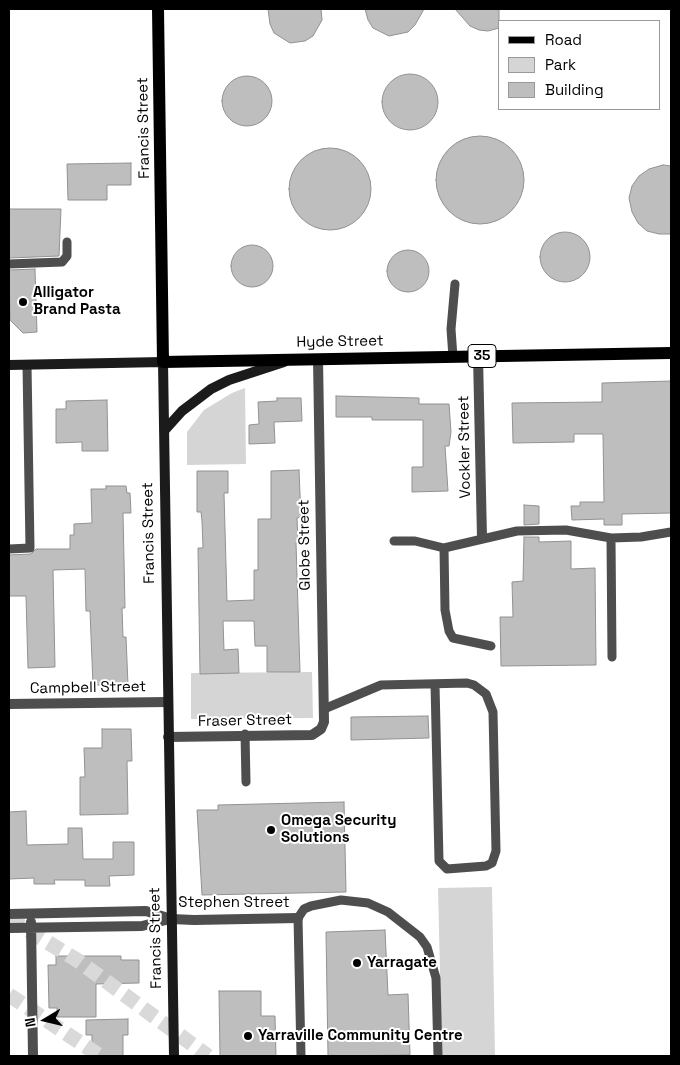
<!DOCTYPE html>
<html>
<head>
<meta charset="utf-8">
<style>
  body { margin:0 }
  #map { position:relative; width:680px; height:1065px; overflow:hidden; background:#fff; font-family:"Space Grotesk",sans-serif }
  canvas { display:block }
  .frame { position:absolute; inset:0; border:10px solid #000; pointer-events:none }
  .legend { position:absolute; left:498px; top:20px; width:162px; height:90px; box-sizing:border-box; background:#fff; border:1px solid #999; margin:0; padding:6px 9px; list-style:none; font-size:15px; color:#000 }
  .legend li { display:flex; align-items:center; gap:10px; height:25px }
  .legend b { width:25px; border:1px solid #999 }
  .north { position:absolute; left:20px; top:995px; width:50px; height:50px; -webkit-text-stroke:4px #fff; paint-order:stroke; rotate:261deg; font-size:14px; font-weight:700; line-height:20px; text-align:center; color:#000 }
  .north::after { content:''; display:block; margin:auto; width:18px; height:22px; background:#000; clip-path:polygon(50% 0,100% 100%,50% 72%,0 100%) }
</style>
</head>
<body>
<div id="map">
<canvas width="680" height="1065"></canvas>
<div class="frame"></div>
<ul class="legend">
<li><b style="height:6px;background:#000"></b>Road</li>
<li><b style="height:14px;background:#d5d5d5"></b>Park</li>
<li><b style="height:14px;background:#bebebe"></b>Building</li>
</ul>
<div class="north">N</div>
</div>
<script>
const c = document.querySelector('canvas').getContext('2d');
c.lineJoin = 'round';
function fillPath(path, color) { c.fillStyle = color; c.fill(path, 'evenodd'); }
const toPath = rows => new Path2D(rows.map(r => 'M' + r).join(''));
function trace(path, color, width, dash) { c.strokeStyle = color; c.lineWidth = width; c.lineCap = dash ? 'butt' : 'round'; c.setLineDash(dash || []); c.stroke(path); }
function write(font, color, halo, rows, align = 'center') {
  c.font = font + ' "Space Grotesk",sans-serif'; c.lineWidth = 4; c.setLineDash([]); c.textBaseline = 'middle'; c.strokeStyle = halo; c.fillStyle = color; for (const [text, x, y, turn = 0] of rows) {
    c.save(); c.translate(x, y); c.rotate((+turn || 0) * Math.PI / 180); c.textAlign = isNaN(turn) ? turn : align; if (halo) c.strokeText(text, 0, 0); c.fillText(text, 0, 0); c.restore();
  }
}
fillPath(toPath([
  [245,388,246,464,187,465,187,432,204,410,232,393],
  [312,672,313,718,191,719,191,673],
  [492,887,495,1056,442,1056,438,888]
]), '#d5d5d5');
const building = toPath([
  [268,9,321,9,322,20,313,36,305,41,290,43,274,33,270,24,268,9],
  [365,9,424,9,415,25,408,32,389,36,373,28,368,20,365,9],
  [455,9,499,9,499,28,488,31,479,30,470,26,455,9],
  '382 102a28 28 0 1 1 56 0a28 28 0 1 1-56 0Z',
  '222 101a25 25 0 1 1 50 0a25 25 0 1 1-50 0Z',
  '436 180a44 44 0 1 1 88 0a44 44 0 1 1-88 0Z',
  '289 189a41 41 0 1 1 82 0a41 41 0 1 1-82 0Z',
  [131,163,131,185,107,185,107,200,68,200,67,164,131,163],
  [663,165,671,166,671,234,659,234,647,231,638,223,632,212,629,198,632,186,639,176,649,169,663,165],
  [9,209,61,209,59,256,9,258,9,209],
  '540 257a25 25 0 1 1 50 0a25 25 0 1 1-50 0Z',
  '231 266a21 21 0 1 1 42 0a21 21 0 1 1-42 0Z',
  '387 271a21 21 0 1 1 42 0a21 21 0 1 1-42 0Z',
  [35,269,37,332,23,333,10,320,9,270,35,269],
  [671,381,671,513,622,514,622,525,604,525,604,519,572,520,571,506,580,506,580,502,604,502,603,434,574,434,574,442,513,443,512,403,602,402,602,383,671,381],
  [336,396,419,398,419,404,449,404,451,432,449,446,445,446,448,491,412,492,412,467,423,467,423,420,372,420,372,417,336,417,336,396],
  [277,398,301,398,302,421,274,422,275,443,249,444,249,425,259,424,258,402,277,401,277,398],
  [107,400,108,451,82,451,82,442,56,443,56,409,66,409,66,401,107,400],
  [299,470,301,517,297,518,298,543,296,543,300,672,267,672,267,646,255,646,254,621,223,621,224,650,238,649,239,673,200,674,198,548,203,548,202,521,201,512,197,512,197,471,228,471,228,493,224,493,227,601,254,600,254,570,258,570,258,519,271,519,271,471,299,470],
  [106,486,126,486,127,493,130,493,131,513,123,513,125,608,122,608,123,637,126,637,128,685,93,685,90,611,86,611,85,569,53,570,55,667,28,668,26,596,9,596,9,555,31,554,36,549,70,549,70,535,74,535,74,524,92,523,91,489,106,489,106,486],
  [524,505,539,506,539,524,524,525,524,505],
  [524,537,539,537,539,542,571,541,571,569,595,568,596,665,501,666,500,617,513,617,512,582,523,581,524,537],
  [428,716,429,738,351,740,351,717,428,716],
  [102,729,131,729,132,761,127,761,128,814,80,815,80,777,85,777,84,748,102,748,102,729],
  [344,802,346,892,202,895,197,810,218,810,218,805,344,802],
  [26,811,27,845,68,844,68,828,82,828,83,859,113,859,113,842,134,842,134,875,109,876,110,886,85,886,85,880,54,880,55,884,34,884,34,878,9,879,9,812,26,811],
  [385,930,388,995,408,994,410,1055,328,1056,326,932,385,930],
  [56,956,121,956,121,960,139,960,139,983,96,984,96,1017,57,1017,57,1008,49,1008,48,965,56,965,56,956],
  [219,991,261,991,261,1016,275,1016,276,1056,220,1056,219,991],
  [128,1019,128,1035,123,1035,123,1056,92,1056,92,1035,86,1035,86,1020,128,1019]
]);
fillPath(building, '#bebebe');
trace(building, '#929292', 1);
trace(toPath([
  [9,919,77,960,208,1056],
  [9,995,100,1056]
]), '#d9d9d9', 15, [15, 8]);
trace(toPath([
  [9,264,62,262,67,256,67,242],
  [453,357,451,329,455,284],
  [611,538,612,657],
  [394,541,415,541,444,548,445,610,449,631,453,638,491,646],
  [444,548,517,531,566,530,611,538,641,537,671,532],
  [9,549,30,548,27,365],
  [324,709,381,685,467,683,474,685,486,694,493,712,496,851,492,863,486,866,447,869,439,861,435,684],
  [245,734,246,782],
  [301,1056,298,918,304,909,311,906,341,900,368,903,388,912,420,937,427,947,436,978,438,1056]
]), '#4e4e4e', 9);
trace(toPath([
  [478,356,482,538],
  [9,704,167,702],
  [168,737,312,735,321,729,324,722,318,359],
  [9,914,146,911,171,919,194,920,298,918],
  [31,922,33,1056],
  [9,928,142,926,170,919]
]), '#4e4e4e', 10);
trace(toPath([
  [9,365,163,362,174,1056],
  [164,431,182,411,211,389,229,380,284,362]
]), '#1b1b1b', 10);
trace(toPath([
  [158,9,163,362,671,353]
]), '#000', 12);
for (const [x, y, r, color] of [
  [23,302,5,"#000"],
  [271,830,5,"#000"],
  [357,963,5,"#000"],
  [248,1036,5,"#000"]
]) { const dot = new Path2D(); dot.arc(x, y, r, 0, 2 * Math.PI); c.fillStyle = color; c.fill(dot); trace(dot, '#fff', 2); }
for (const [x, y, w] of [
  [482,356,28]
]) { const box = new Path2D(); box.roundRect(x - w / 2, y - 11.5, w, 23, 4); c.fillStyle = '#fff'; c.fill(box); trace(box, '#000', 1); }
write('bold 14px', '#000', null, [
  ["35",482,356]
]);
write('15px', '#000', '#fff', [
  ["Francis Street",144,128,-91],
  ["Hyde Street",340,342,-1],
  ["Vockler Street",465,447,-91],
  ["Francis Street",149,533,-91],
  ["Globe Street",305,545,-91],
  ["Campbell Street",88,688,-1],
  ["Fraser Street",245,721,-1],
  ["Stephen Street",234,903],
  ["Francis Street",156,938,-91]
]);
write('bold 15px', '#000', '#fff', [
  ["Alligator",33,293],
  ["Brand Pasta",33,310],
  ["Omega Security",281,821],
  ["Solutions",281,838],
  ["Yarragate",367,963],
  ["Yarraville Community Centre",258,1036]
], 'left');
</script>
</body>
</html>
